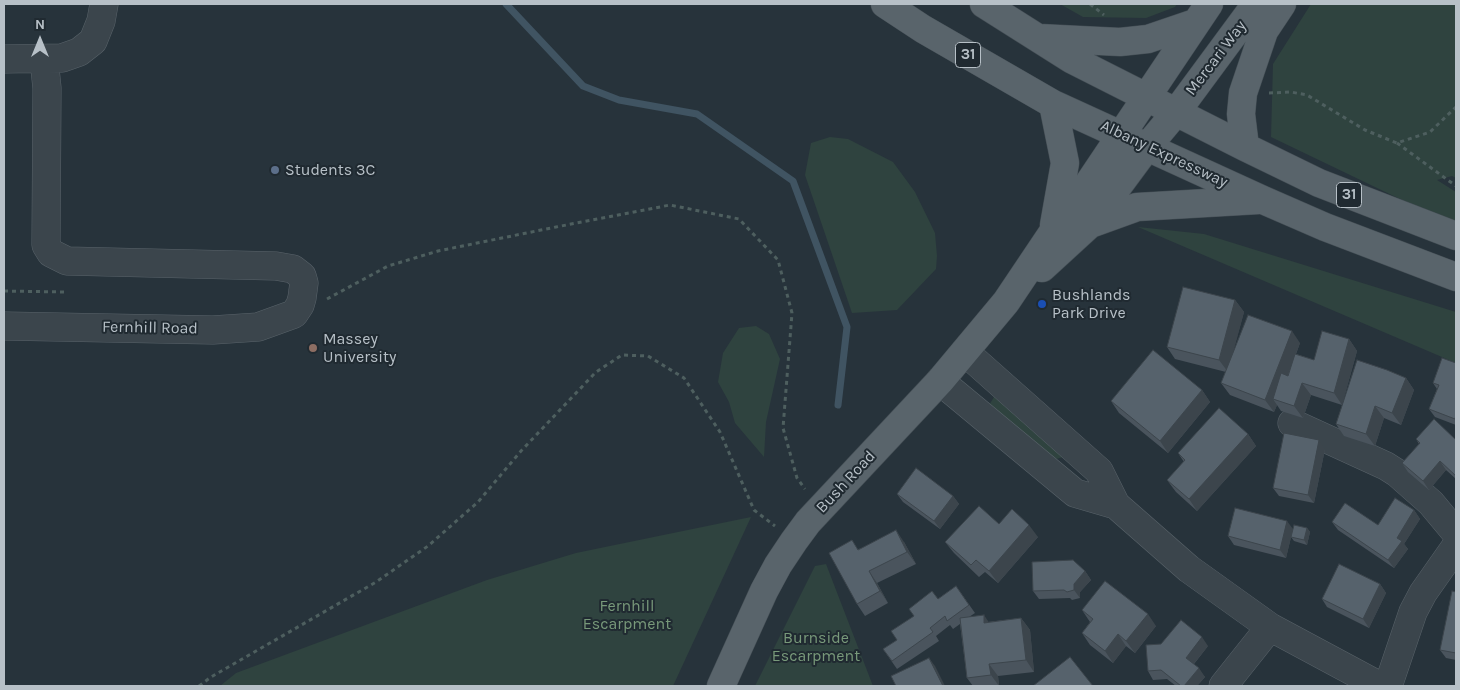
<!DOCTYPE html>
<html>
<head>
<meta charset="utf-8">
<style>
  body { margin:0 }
  #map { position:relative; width:1460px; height:690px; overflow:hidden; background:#27333b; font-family:Karla,sans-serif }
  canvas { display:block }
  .frame { position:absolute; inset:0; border:5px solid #b7c0c7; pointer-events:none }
  .north { position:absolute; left:15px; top:15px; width:50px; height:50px; -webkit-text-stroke:4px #202a31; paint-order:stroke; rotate:0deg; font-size:14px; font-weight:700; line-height:20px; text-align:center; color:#b7c0c7 }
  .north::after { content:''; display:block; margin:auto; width:18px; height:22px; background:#b7c0c7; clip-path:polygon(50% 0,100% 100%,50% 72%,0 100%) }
</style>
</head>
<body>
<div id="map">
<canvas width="1460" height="690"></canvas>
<div class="frame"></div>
<div class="north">N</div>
</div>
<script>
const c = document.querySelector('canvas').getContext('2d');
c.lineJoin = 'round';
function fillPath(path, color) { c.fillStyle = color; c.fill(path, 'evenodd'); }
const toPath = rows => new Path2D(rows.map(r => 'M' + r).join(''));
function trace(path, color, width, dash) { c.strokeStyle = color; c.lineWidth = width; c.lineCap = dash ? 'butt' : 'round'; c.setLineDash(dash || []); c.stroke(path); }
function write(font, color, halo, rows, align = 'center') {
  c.font = font + ' Karla,sans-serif'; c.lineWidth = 4; c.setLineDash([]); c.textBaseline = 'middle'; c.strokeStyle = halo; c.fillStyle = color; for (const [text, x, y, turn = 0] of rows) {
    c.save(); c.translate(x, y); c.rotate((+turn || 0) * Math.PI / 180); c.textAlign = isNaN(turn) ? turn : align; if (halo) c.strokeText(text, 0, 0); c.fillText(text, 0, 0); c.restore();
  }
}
fillPath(toPath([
  [1060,4,1177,4,1175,7,1146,18,1083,17],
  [1311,4,1456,4,1456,178,1452,176,1437,180,1456,192,1456,222,1427,212,1271,137,1273,64],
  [830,137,848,139,893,162,915,192,935,233,937,256,936,269,897,310,852,313,805,175,811,143],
  [1138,227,1204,234,1456,312,1456,363],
  [756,326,769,334,780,359,766,422,764,457,735,423,729,402,718,382,723,353,739,328],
  [1002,392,1063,457,1053,460,988,407,994,397],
  [751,517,673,686,220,686,236,673,487,580,576,553],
  [826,564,873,686,755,686,815,566]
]), '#2f433f');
trace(toPath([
  [506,4,583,86,619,100,697,114,793,181,847,327,838,405]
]), '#405462', 7);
const minor = toPath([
  [4,59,62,58,79,52,93,41,101,21,104,4],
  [4,326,213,330,258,327,294,314,300,305,302,298,304,283,302,276,293,269,276,266,67,261,51,253,46,245,47,88,44,59],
  [965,352,1099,471,1116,505,1189,569,1270,627,1380,686],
  [940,381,1075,493,1116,505],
  [1292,423,1386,466,1397,473,1431,503,1456,533],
  [1223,686,1270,627],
  [1388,686,1413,612,1423,593,1456,546]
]);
const major = toPath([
  [885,4,923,29,1053,104,1263,200,1325,227,1456,277],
  [984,4,1071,59,1245,147,1319,183,1456,236],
  [1039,38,1120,42,1148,39,1195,23],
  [1053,104,1065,163,1054,225],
  [1245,147,1241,114,1243,93,1264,31,1282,4],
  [1090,224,1137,207,1259,200],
  [1042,268,1090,224,1147,147,1177,111,1256,4],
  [721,686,764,591,778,565,794,541,808,522,940,381,1006,302,1053,232,1068,214,1209,4]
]);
trace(minor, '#59636a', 29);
trace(major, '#444e55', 29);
trace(toPath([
  [1090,4,1104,15],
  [1269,93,1291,92,1307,95,1365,130,1397,143,1430,132,1456,107],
  [1397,143,1456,186],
  [4,291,67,292],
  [327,299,388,266,438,251,556,227,670,205,739,219,778,260,792,313,783,428,797,478,805,489],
  [199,686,211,677,376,582,428,546,478,502,521,451,596,372,622,355,648,356,684,378,720,432,754,510,775,526]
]), '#4e5f5f', 3, [4, 4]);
trace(minor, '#3b454c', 28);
trace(major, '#59646b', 28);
fillPath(toPath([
  [1235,300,1244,312,1232,355,1300,343,1296,354,1314,360,1349,339,1357,351,1342,405,1311,395,1303,418,1281,411,1277,405,1274,412,1230,395,1221,383,1226,372,1175,359,1167,347],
  [1456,363,1456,425,1435,417,1429,409,1437,389,1433,383],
  [1406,378,1414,390,1401,425,1384,418,1375,446,1344,436,1336,424],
  [1202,390,1210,402,1168,453,1119,413,1111,401],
  [1248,434,1256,446,1197,511,1176,492,1167,480,1184,462,1178,453],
  [1416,439,1456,440,1456,479,1446,470,1429,490,1408,472,1402,463,1419,444],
  [1325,449,1314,503,1279,496,1273,488],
  [897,494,953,496,959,504,940,529,903,502],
  [1414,510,1420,519,1404,544,1408,549,1394,568,1338,530,1332,522,1378,525],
  [999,524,1038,537,998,583,985,572,979,577,954,553,945,542],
  [1307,528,1310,532,1307,545,1294,541,1291,537,1286,558,1234,545,1228,536],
  [904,542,916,564,877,583,888,603,865,616,857,604,858,549],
  [1085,571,1091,580,1080,592,1080,598,1072,600,1070,598,1039,599,1033,591],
  [1380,584,1386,593,1369,628,1327,607,1322,599],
  [956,586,975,613,969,617,988,622,1021,618,1030,630,1034,672,998,676,999,686,973,686,967,678,960,624,953,629,950,625,936,636,939,641,897,669,883,649,897,640,914,616],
  [1456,592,1456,660,1446,658,1440,650],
  [1082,610,1156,626,1135,653,1126,646,1113,663,1090,645,1082,633,1090,622],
  [1208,646,1194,664,1205,677,1197,686,1176,686,1167,679,1153,680,1148,671]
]), '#4a545d');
fillPath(toPath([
  [1235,300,1244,312,1228,372,1219,360],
  [1292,331,1300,343,1278,401,1273,399,1277,405,1274,412,1265,400],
  [1349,339,1357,351,1342,405,1334,393],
  [1406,378,1414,390,1401,425,1392,413],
  [1302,383,1311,395,1303,418,1294,406],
  [1202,390,1210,402,1168,453,1160,441],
  [1375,406,1384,418,1375,446,1366,434],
  [1248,434,1256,446,1197,511,1189,499],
  [1319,440,1325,449,1314,503,1308,495],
  [1440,461,1446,470,1429,490,1423,481],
  [953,496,959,504,940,529,934,521],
  [1414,510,1420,519,1404,544,1408,549,1394,568,1388,560,1397,538],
  [1287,521,1293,529,1286,558,1280,550],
  [1029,525,1038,537,998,583,989,571],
  [1307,528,1310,532,1307,545,1304,540],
  [896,530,904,542,916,564,907,552],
  [869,571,877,583,888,603,880,591],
  [1085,571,1091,580,1080,592,1080,598,1074,590,1074,584],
  [1380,584,1386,593,1369,628,1363,619],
  [1148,614,1156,626,1135,653,1126,641],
  [984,615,992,627,984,623],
  [1021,618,1030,630,1034,672,1026,660],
  [1118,634,1126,646,1113,663,1105,651],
  [1202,637,1208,646,1192,666,1186,658],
  [929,658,935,666,945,686,943,686],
  [989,664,998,676,999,686,991,675],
  [1199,668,1205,677,1197,686,1184,686]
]), '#3c454c');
const building = toPath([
  [1183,287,1235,300,1219,360,1167,347,1183,287],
  [1248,315,1292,331,1265,400,1221,383,1248,315],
  [1322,331,1349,339,1334,393,1302,383,1294,406,1273,399,1281,373,1288,376,1295,354,1314,360,1322,331],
  [1153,350,1202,390,1160,441,1111,401,1153,350],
  [1442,358,1456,363,1456,415,1455,419,1429,409,1439,385,1433,383,1442,358],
  [1357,360,1387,370,1406,378,1392,413,1375,406,1366,434,1336,424,1357,360],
  [1219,408,1248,434,1189,499,1167,480,1185,460,1178,453,1219,408],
  [1434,419,1456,440,1456,476,1440,461,1423,481,1402,463,1420,443,1416,439,1434,419],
  [1284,433,1319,440,1308,495,1273,488,1284,433],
  [916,468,953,496,934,521,897,494,916,468],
  [1395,498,1414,510,1397,538,1402,541,1388,560,1332,522,1345,503,1378,525,1395,498],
  [979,506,999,524,1012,509,1029,525,989,571,976,560,971,565,945,542,979,506],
  [1235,508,1287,521,1280,550,1228,536,1235,508],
  [1294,525,1307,528,1304,540,1291,537,1294,525],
  [896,530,907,552,869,571,880,591,857,604,829,553,852,540,858,550,896,530],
  [1073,560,1085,571,1074,584,1074,590,1067,592,1064,590,1033,591,1032,562,1073,560],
  [1339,564,1380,584,1363,619,1322,599,1339,564],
  [1105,581,1148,614,1126,641,1118,634,1105,651,1082,633,1093,619,1082,610,1105,581],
  [956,586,969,605,947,621,945,616,930,628,933,632,892,661,883,649,897,640,891,631,914,616,909,609,932,591,938,599,956,586],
  [1452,591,1456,592,1456,653,1440,650,1452,591],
  [984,615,984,623,1021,618,1026,660,989,664,991,675,967,678,960,618,984,615],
  [1181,620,1202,637,1186,658,1199,668,1184,686,1181,686,1161,670,1148,671,1146,645,1161,644,1181,620],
  [1070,657,1093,686,1033,686,1070,657],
  [929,658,943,686,896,686,891,676,929,658]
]);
fillPath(building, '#56626c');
trace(building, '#3c454c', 1);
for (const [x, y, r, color] of [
  [275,170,5,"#5c6f8a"],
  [1042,304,5,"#1a4fb4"],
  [313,348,5,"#8d6e63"]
]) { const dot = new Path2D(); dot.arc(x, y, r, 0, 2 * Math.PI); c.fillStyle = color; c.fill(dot); trace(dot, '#202a31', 2); }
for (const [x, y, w] of [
  [968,55,25],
  [1349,195,25]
]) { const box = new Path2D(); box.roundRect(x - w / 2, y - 12.5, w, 25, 4); c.fillStyle = '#202a31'; c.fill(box); trace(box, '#b7c0c7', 1); }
write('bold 15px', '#b7c0c7', null, [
  ["31",968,55],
  ["31",1349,195]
]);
write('16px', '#b7c0c7', '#202a31', [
  ["Mercari Way",1216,58,-53],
  ["Albany Expressway",1164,154,25],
  ["Fernhill Road",150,328,1],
  ["Bush Road",846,482,-47]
]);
write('16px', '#b7c0c7', '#202a31', [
  ["Students 3C",285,170],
  ["Bushlands",1052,295],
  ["Park Drive",1052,313],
  ["Massey",323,339],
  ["University",323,357]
], 'left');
write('16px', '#78997a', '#202a31', [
  ["Fernhill",627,606],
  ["Escarpment",627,624],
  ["Burnside",816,638],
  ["Escarpment",816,656]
]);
</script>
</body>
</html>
